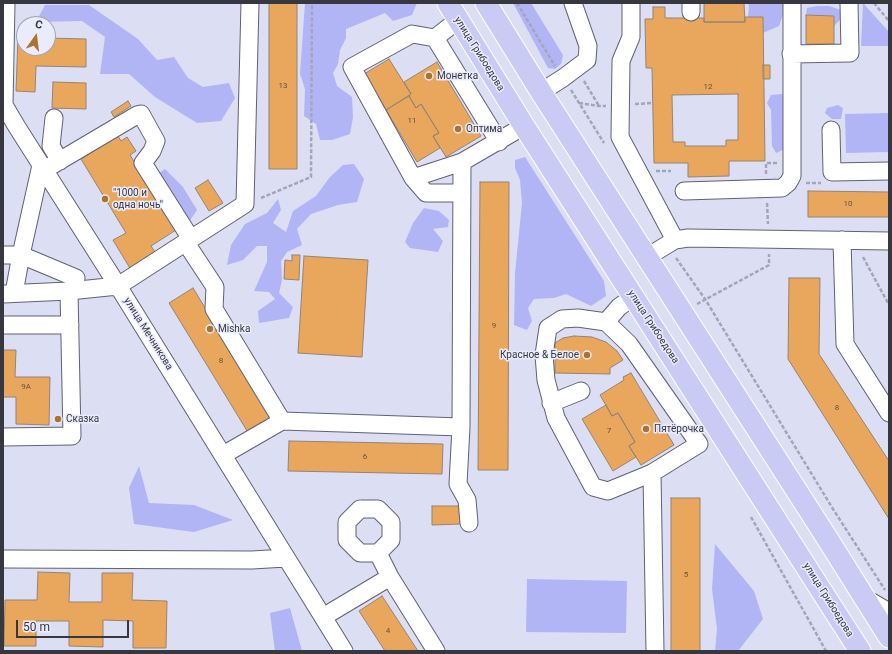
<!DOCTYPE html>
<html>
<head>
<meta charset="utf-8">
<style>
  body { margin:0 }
  #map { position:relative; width:892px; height:654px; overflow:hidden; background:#dcdef4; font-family:Roboto,sans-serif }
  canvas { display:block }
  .frame { position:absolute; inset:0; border:4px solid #36373f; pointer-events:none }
  .north { position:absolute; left:16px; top:16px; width:40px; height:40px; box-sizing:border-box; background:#eaecfd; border:1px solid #a2a4b1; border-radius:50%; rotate:14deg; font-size:11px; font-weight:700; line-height:16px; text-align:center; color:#36373f }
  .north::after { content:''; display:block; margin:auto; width:14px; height:18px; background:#ab7230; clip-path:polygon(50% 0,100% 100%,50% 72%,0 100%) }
  .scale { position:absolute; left:16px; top:620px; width:113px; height:18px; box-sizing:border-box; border:2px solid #36373f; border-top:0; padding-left:5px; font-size:12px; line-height:14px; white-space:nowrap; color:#36373f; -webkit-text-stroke:3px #eaecfd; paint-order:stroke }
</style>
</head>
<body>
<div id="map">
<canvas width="892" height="654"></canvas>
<div class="frame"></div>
<div class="north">С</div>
<div class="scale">50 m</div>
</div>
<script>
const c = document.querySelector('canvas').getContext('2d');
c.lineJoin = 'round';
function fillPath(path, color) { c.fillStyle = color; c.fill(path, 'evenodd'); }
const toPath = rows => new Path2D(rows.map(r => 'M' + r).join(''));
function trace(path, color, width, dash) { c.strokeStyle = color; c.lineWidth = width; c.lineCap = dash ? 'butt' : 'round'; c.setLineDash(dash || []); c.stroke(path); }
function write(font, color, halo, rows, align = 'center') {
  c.font = font + ' Roboto,sans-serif'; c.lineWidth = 3; c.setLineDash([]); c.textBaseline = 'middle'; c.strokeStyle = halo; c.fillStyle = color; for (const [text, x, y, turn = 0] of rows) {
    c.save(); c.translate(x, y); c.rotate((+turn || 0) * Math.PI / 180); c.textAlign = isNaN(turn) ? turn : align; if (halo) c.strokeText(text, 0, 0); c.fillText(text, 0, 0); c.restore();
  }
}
fillPath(toPath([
  [305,3,417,3,412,15,393,21,385,13,346,29,346,38,340,50,338,64,333,73,337,86,352,97,353,117,350,134,332,140,320,140,316,124,304,116,305,89,300,74],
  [513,3,531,3,563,55,561,64,555,69,548,68],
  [748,3,785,3,784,12,779,26,763,33,748,17,749,6],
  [863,3,889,32,889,46,861,46],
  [45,5,89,5,138,39,157,60,174,57,188,78,203,87,229,83,235,98,221,121,197,123,155,97,129,74,100,74,105,37,82,21,36,22],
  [817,6,829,6,841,10,842,18,834,26,834,16,806,15,807,8],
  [782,94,786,104,785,149,776,153,772,146,771,110,767,103,771,95],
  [838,105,843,108,841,119,832,119,825,113,827,108],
  [889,113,889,152,846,153,845,114],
  [525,157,604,281,606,296,591,306,566,294,554,298,534,299,528,308,532,321,527,330,514,325,515,273,522,203,520,180,515,168,515,160],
  [354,164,364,179,357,202,338,205,311,214,297,229,302,245,287,252,281,261,282,280,279,293,293,307,289,318,259,323,258,311,275,299,269,292,254,291,267,262,267,246,257,246,243,260,227,265,231,245,245,224,267,213,278,199,281,210,273,223,286,232,293,211,316,196,330,177,343,165],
  [165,169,183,187,197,210,189,222,159,173],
  [424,208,439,211,449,220,448,227,433,229,443,241,438,252,410,248,405,242,413,223],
  [139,466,149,503,194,505,233,520,194,532,134,524,129,488],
  [715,544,754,591,763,619,738,651,715,651,717,629,712,589],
  [527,579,627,581,626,633,526,632],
  [290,608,302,651,275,651,270,613]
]), '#b2b5f5');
const building = toPath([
  [269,3,297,3,297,169,269,169,269,3],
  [704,3,744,3,745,22,704,22,704,3],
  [653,7,665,7,665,18,704,18,704,22,745,22,745,17,763,17,765,161,729,161,729,176,688,177,688,163,654,163,652,68,646,68,645,19,653,19,653,7],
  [738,94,738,140,726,140,726,146,685,146,685,142,673,142,672,95,738,94],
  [806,15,834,16,834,44,806,44,806,15],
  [18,37,24,37,24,48,48,48,48,38,86,39,86,67,36,66,35,92,16,91,18,37],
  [389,59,411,94,386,110,364,74,389,59],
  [437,62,481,136,446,157,433,136,439,133,421,104,416,108,409,96,411,94,404,82,437,62],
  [763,65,770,65,770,79,763,79,763,65],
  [53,82,86,83,86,109,52,108,53,82],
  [409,96,416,108,421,104,439,133,433,136,440,148,417,162,386,110,409,96],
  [128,101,131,106,114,117,111,112,128,101],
  [118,136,121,141,127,137,136,151,130,155,176,230,151,246,157,255,131,270,113,240,126,233,81,159,118,136],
  [208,180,223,203,209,211,195,188,208,180],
  [480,182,509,182,508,470,478,470,480,182],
  [808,191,889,192,889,217,808,217,808,191],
  [292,255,300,255,299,280,284,279,285,260,292,261,292,255],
  [304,256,368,260,362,357,298,353,304,256],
  [789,278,820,278,819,354,889,461,889,519,788,359,789,278],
  [193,288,273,419,249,434,169,303,193,288],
  [574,336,592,337,606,342,617,351,623,360,610,368,610,374,555,373,555,343,563,338,574,336],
  [3,350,16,350,15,377,50,377,49,425,16,424,16,397,3,397,3,350],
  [631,373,674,445,641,465,629,446,635,442,618,413,612,416,600,395,624,380,623,377,631,373],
  [606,405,612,416,618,413,635,442,629,446,636,457,613,471,582,419,606,405],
  [289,441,443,444,442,474,288,471,289,441],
  [671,498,700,498,700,651,671,651,671,498],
  [432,506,461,506,461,524,432,525,432,506],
  [38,572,70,573,69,602,102,602,102,573,133,573,132,600,167,601,166,648,133,648,133,621,103,620,103,647,69,646,69,621,36,621,36,646,4,646,5,600,37,600,38,572],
  [382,596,418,651,385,651,359,611,382,596]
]);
fillPath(building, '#e9a75d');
trace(building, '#938474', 1);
const minor = toPath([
  [6,3,4,105,17,127,118,286,344,651],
  [631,3,631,37,621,61,620,137,675,240],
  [691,3,691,12],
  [458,20,435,38,412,34,352,67,413,178,462,162,524,126],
  [435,38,499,142],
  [791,54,850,53,849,3],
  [541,92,563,78,587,60,588,46,573,3],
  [54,118,51,146,60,161],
  [831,130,832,172,889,171],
  [462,162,461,427,458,484,467,500,469,523],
  [44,170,137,115,141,114,156,141,152,151,143,163,191,239],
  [413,178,426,193,462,193],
  [684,191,782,188,788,183,792,176,792,3],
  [842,240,845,344,889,413],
  [186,243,215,287,214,309,282,421,461,427],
  [3,255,21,255,76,278],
  [647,257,675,240,688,238,889,241],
  [14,293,21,255,41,165],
  [3,294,69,291,118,286,245,204,250,3],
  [578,318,606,322,629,344,699,444,652,473,608,491,593,487,556,418,546,380,544,355,548,328,562,319,578,318],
  [606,322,619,307,633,297],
  [3,325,70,325],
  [551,403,581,391],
  [3,437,72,436,69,291],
  [223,455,282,421],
  [652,473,655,651],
  [360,509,378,509,391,522,391,540,378,553,360,553,347,540,347,522,360,509],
  [378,553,390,577,436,651],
  [3,559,252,560,286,558],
  [865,598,889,612],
  [323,617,390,577]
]);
const major = toPath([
  [448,3,524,126,860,651],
  [486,3,541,92,827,538,889,637]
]);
trace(minor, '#606174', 19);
trace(major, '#fff', 23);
trace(toPath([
  [517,3,555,66],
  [874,3,889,21],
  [584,81,599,106],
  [571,90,604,143],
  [579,103,599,106,606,106],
  [635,104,653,103],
  [656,171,671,171],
  [766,174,766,163,777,163],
  [806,183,821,183],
  [261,198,311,177,312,3],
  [767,203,768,224],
  [863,257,889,305],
  [676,258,705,299,833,509,885,590],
  [697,304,769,265,769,254],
  [751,517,826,651]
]), '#a4a6b7', 2.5, [4, 2]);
trace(minor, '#fff', 17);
trace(major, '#cacbf4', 21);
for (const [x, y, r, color] of [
  [429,76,4,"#ab7230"],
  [458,129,4,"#ab7230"],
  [105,199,4,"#ab7230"],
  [210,329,4,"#ab7230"],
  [587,355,4,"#ab7230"],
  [58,419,4,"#ab7230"],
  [646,429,4,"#ab7230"]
]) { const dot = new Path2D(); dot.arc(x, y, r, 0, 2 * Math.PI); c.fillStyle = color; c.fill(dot); trace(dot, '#eaecfd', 1.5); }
write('8px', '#635346', null, [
  ["13",283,86],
  ["12",708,87],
  ["11",412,121],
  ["10",848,204],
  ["9",494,326],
  ["8",221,361],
  ["9А",26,387],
  ["8",837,408],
  ["7",609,431],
  ["6",365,457],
  ["5",686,575],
  ["4",388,631]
]);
write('10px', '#36373f', '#eaecfd', [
  ["улица Грибоедова",479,54,58],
  ["улица Грибоедова",653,327,57],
  ["улица Мечникова",148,334,58],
  ["улица Грибоедова",828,600,58]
]);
write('10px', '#36373f', '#eaecfd', [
  ["Монетка",437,76],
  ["Оптима",466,129],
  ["\"1000 и",113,193],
  ["одна ночь\"",113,205],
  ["Mishka",218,329],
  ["Красное & Белое",579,355,"right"],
  ["Сказка",66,419],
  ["Пятёрочка",654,429]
], 'left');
</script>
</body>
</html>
